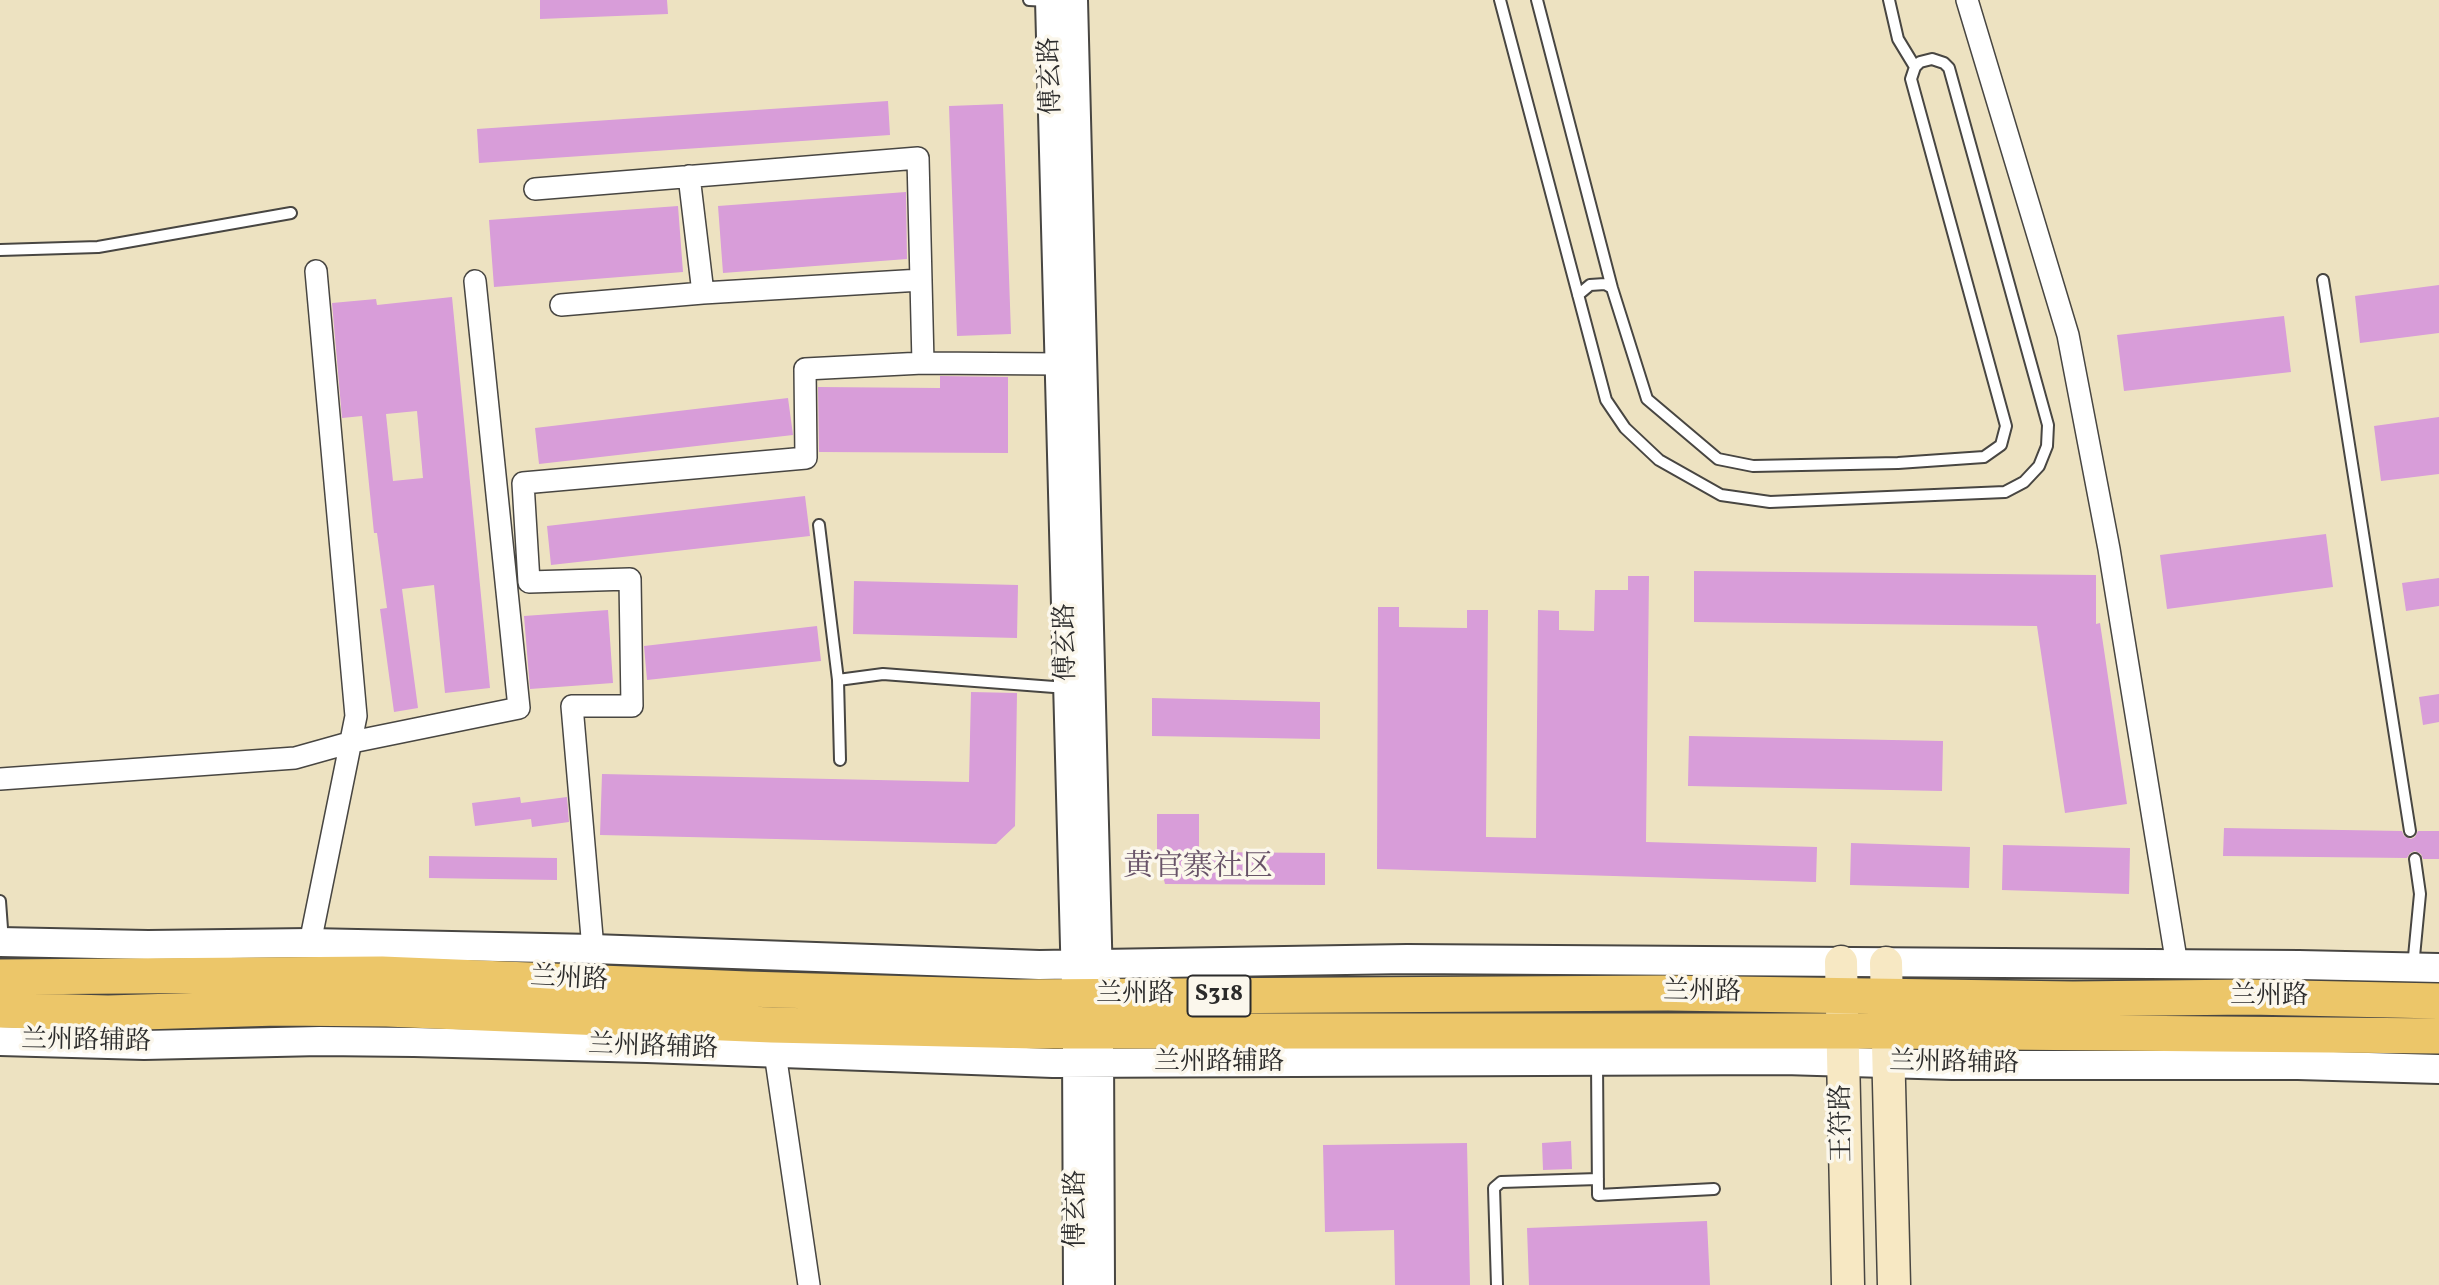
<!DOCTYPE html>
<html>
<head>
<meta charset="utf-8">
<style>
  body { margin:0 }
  canvas { display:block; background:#ede2c1 }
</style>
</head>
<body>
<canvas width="2439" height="1285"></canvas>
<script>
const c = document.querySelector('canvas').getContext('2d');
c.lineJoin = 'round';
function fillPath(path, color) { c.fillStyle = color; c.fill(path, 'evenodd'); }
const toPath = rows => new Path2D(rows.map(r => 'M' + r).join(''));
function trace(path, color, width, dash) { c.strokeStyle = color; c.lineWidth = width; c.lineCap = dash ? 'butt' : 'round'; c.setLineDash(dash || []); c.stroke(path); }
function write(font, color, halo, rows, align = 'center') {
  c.font = font + ' Vollkorn,"Noto Serif SC",serif'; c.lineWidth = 7; c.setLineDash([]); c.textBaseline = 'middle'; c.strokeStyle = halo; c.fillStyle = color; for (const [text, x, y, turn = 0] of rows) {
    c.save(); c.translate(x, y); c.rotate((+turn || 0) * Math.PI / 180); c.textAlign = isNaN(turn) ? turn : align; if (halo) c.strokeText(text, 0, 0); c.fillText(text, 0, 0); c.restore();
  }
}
fillPath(toPath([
  [540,0,667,0,668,14,540,19],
  [888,101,890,135,479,163,477,129],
  [1003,104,1011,334,957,336,949,106],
  [906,192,907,259,723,273,718,206],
  [678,206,683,272,494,287,489,220],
  [2439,285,2439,333,2360,343,2355,296],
  [452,297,490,688,445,693,434,585,402,589,418,708,394,712,380,609,387,608,377,533,374,533,362,416,342,418,332,303,376,299,377,305],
  [417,411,423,478,393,481,386,414],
  [2284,316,2291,372,2124,391,2117,335],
  [940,376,1008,377,1008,453,819,452,818,387,940,388],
  [788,398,793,435,539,464,535,428],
  [2439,417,2439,474,2381,481,2374,426],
  [805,496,810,536,551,565,547,526],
  [2326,534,2333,587,2167,609,2160,555],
  [1694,571,2096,575,2096,624,2100,623,2127,804,2065,813,2037,626,1694,622],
  [1628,576,1649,576,1646,842,1817,847,1816,882,1377,869,1378,607,1399,607,1399,627,1467,628,1467,610,1488,610,1486,837,1536,838,1538,610,1559,611,1559,630,1594,631,1595,590,1628,590],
  [2439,578,2439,606,2406,611,2402,583],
  [854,581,1018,585,1017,638,853,634],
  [608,610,613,683,530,689,524,616],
  [817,626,821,661,647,680,644,646],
  [971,692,1017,693,1015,826,996,844,600,835,602,774,969,782],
  [2439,694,2439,722,2423,725,2419,697],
  [1152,698,1320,702,1320,739,1152,736],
  [1689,736,1943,741,1942,791,1688,786],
  [520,797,521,803,567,797,569,822,532,827,531,819,475,826,472,803],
  [1157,814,1199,814,1199,852,1325,853,1325,885,1165,884,1157,852],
  [2224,828,2402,831,2404,836,2411,839,2415,837,2418,831,2439,831,2439,859,2423,859,2421,854,2415,851,2410,853,2407,858,2223,856],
  [1851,843,1970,847,1969,888,1850,885],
  [2003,845,2130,848,2129,894,2002,890],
  [429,856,557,858,557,880,429,878],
  [1571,1141,1572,1169,1543,1170,1542,1143],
  [1467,1143,1470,1285,1395,1285,1394,1230,1325,1232,1323,1145],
  [1707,1221,1710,1285,1529,1285,1527,1228]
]), '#d89dd9');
const service = toPath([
  [1029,0,1048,1],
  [1500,0,1606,400,1625,428,1659,460,1721,495,1770,502,2005,492,2024,482,2039,466,2047,446,2048,425,1949,68,1944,63,1932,59,1920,62,1915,67,1911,79,2006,426,2001,445,1984,457,1898,463,1753,466,1718,459,1647,399,1612,288,1537,0],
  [1889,0,1898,39,1915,67],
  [0,250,98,247,291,213],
  [2323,280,2410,831],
  [1578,295,1590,285,1605,284,1612,288],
  [819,525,838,680,840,760],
  [838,680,883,674,1067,688],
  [0,901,3,942],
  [2413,967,2420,894,2415,859],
  [1597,1061,1598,1195,1714,1189],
  [1497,1285,1494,1188,1501,1182,1598,1179]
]);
const minor = toPath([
  [1967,0,2068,335,2109,549,2177,965],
  [689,176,703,293,921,280],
  [535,189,918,158,923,363],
  [561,305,703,293],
  [0,779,295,758,352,742,519,708,475,281],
  [310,943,356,716,316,271],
  [593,949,572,706,632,706,630,579,529,582,523,483,806,458,805,369,923,363,1061,364],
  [775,1053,809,1285]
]);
const tertiary = toPath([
  [1050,0,1076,984],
  [1073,0,1098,981],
  [0,942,148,945,310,943,593,949,1039,965,1407,959,2299,965,2439,968],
  [0,1041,144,1045,320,1041,414,1042,647,1048,1053,1063,1784,1060,1952,1065,2298,1065,2439,1069],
  [1077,1045,1078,1285],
  [1099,1046,1100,1285]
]);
const secondary = toPath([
  [1841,962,1848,1285],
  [1886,963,1894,1285]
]);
const primary = toPath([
  [0,977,382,974,747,989,1016,997,1668,993,2073,999,2249,997,2439,1001],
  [0,1010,108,1013,278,1008,387,1009,772,1025,1035,1031,1888,1031,2439,1036]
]);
trace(service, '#484642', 14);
trace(minor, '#484642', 24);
trace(tertiary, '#484642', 32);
trace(secondary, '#484642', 35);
trace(primary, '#484642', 38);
trace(service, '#fff', 10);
trace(minor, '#fff', 21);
trace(tertiary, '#fff', 28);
trace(secondary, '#f7e8c3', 32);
trace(primary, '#ecc669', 35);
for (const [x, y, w] of [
  [1219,996,63]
]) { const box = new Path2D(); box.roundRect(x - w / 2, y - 20.5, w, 41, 5); c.fillStyle = '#fbf7ec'; c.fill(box); trace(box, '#2b2b2b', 2); }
write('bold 24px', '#2b2b2b', null, [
  ["S318",1219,996]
]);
write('26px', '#2b2b2b', '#fbf7ec', [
  ["傅玄路",1053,76,-92],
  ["傅玄路",1068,642,-91],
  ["兰州路",569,981,3],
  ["兰州路",1702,994,1],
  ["兰州路",1135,996],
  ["兰州路",2269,998],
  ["兰州路辅路",86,1043,1],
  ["兰州路辅路",653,1049,2],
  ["兰州路辅路",1219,1064],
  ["兰州路辅路",1954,1065,1],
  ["王符路",1844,1123,-91],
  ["傅玄路",1078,1209,-90]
]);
write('30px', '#685368', '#fbf7ec', [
  ["黄官寨社区",1198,869]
]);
</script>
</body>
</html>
